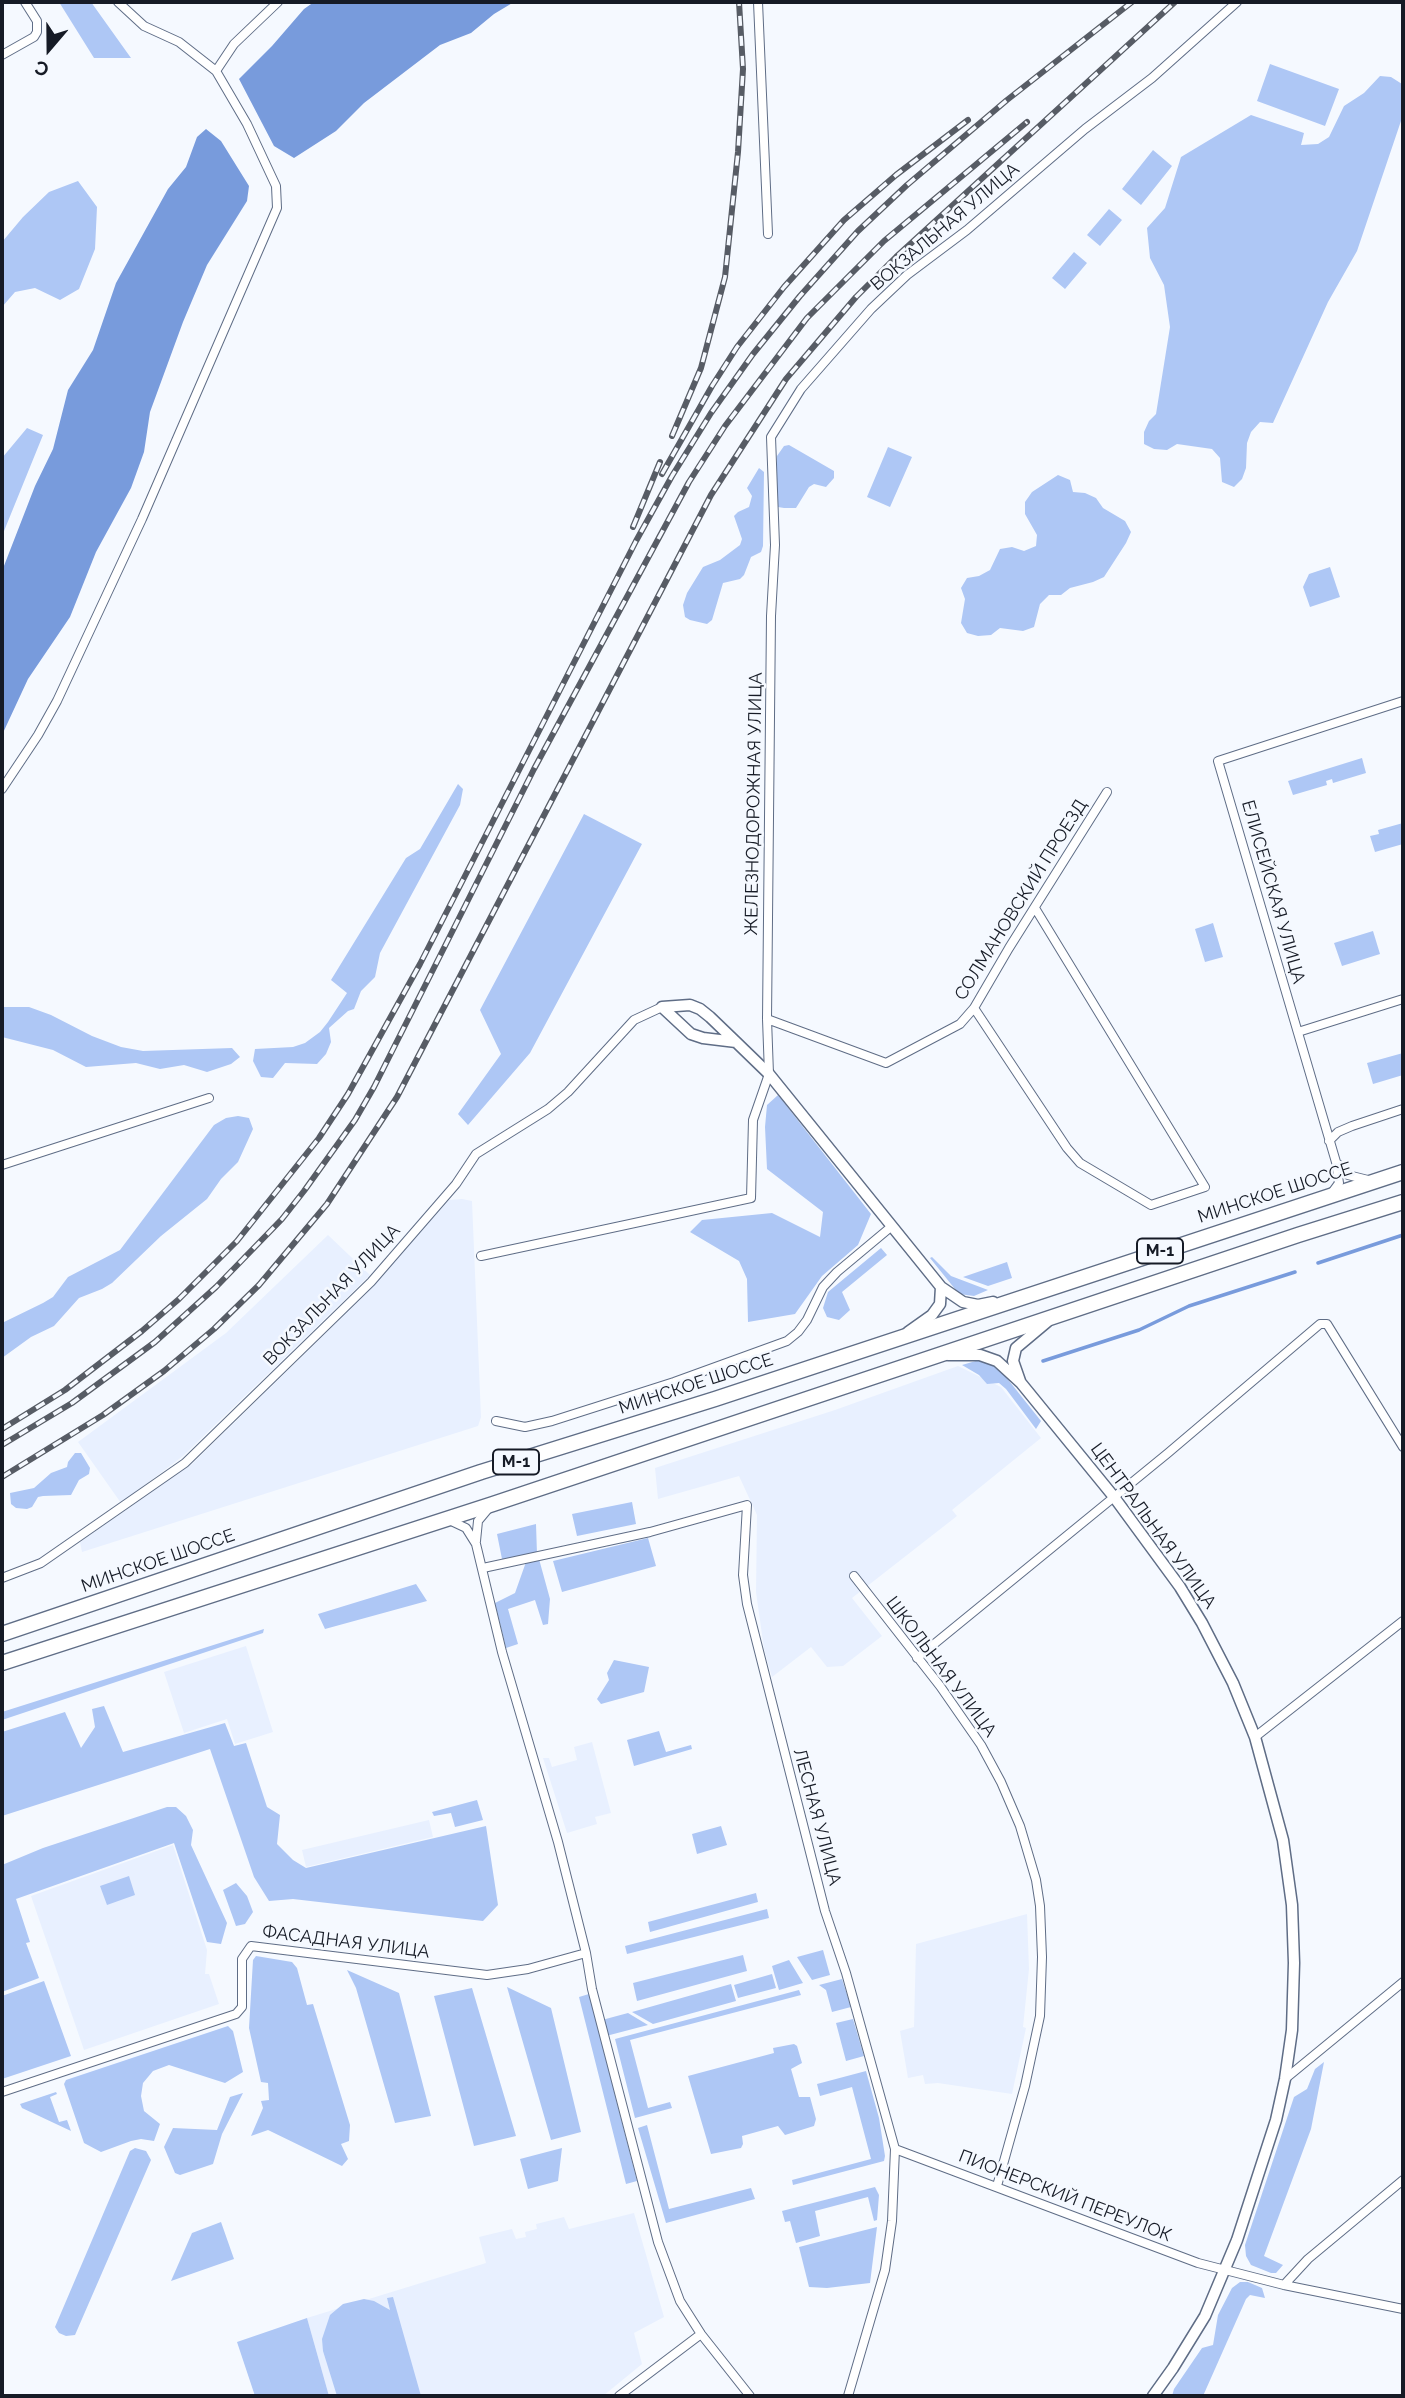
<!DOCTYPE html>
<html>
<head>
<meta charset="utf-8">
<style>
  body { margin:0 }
  #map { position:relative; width:1405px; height:2398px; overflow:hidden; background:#f5f9ff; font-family:Raleway,sans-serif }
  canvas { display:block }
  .frame { position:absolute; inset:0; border:4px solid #161b26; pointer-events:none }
  .north { position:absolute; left:14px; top:14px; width:70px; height:70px; -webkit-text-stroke:5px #f5f9ff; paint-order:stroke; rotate:200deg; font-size:19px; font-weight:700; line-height:28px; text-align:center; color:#161b26 }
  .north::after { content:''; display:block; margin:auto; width:24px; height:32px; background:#161b26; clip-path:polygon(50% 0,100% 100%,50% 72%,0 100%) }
</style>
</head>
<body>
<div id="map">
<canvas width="1405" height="2398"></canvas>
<div class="frame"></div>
<div class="north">С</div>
</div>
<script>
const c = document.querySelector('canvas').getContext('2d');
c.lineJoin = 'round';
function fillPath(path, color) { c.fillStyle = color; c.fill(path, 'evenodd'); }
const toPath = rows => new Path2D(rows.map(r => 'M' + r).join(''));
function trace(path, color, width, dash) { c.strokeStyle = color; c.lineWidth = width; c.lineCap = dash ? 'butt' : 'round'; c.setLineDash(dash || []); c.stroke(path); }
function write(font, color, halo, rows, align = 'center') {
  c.font = font + ' Raleway,sans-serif'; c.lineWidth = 5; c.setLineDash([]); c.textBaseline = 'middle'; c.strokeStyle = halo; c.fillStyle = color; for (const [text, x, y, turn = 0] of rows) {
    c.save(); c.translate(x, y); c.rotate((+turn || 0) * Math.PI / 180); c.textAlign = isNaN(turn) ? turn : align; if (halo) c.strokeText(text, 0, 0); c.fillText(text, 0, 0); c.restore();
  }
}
fillPath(toPath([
  [462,1199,472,1201,481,1417,478,1426,82,1552,80,1542,192,1464,366,1294,449,1200],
  [328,1235,370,1275,183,1456,121,1503,78,1442,226,1333],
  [958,1366,1001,1387,1041,1438,952,1510,957,1516,852,1598,882,1636,843,1666,827,1667,811,1647,772,1677,764,1649,756,1592,757,1515,739,1476,658,1499,655,1468,835,1410],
  [246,1646,273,1732,235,1744,227,1719,184,1733,164,1672],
  [592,1742,611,1813,595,1817,597,1824,567,1833,543,1758,549,1758,552,1767,577,1760,574,1747],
  [429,1820,433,1837,306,1867,302,1850],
  [173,1845,207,1950,205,1974,209,1974,219,2004,84,2050,31,1896],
  [1027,1914,1029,1969,1023,2027,1026,2028,1012,2094,938,2083,925,2084,923,2075,908,2078,900,2031,914,2027,916,1944],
  [634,2213,664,2317,634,2333,642,2364,603,2396,329,2396,307,2318,486,2263,479,2237,512,2229,516,2239,526,2237,525,2232,537,2229,536,2224,564,2217,569,2229]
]), '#e8f0ff');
fillPath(toPath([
  [59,2,91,2,131,58,94,58],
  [1270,64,1339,89,1325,126,1257,101],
  [1380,76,1391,77,1402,84,1403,115,1357,251,1328,302,1273,423,1260,422,1251,432,1247,443,1246,468,1242,479,1234,487,1222,482,1220,458,1212,449,1177,444,1167,450,1154,449,1144,444,1144,432,1149,421,1156,414,1170,327,1164,285,1150,258,1147,228,1165,208,1181,157,1251,115,1304,133,1301,145,1318,144,1329,137,1344,106,1364,93],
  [1153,150,1172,166,1141,205,1122,189],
  [78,181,97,207,95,249,79,289,60,300,35,288,15,292,2,307,2,242,23,217,49,192],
  [1109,209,1122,220,1100,246,1087,235],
  [1074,252,1087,263,1065,289,1052,278],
  [27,428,43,435,2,536,2,458],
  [789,445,834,471,834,478,826,487,814,484,809,487,796,508,784,508,778,507,777,502,777,456,784,446],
  [888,447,912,457,890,507,867,497],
  [759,468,764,472,763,546,761,552,751,557,744,575,740,579,723,583,712,620,707,624,690,620,685,617,683,605,687,593,703,567,720,560,740,545,742,539,734,516,738,512,749,507,752,496,747,488],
  [1058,475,1070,480,1073,492,1085,493,1096,498,1103,508,1125,521,1131,532,1126,543,1104,577,1093,582,1070,588,1061,595,1049,595,1040,604,1034,627,1023,631,1000,628,991,635,978,636,967,633,961,623,965,599,961,588,967,578,979,576,990,570,1000,549,1012,547,1024,551,1036,546,1037,535,1025,514,1025,502,1032,492],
  [1330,567,1340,597,1310,607,1303,587,1309,574],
  [1362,758,1366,773,1333,783,1332,779,1326,781,1327,785,1293,795,1288,781],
  [458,784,463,789,460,805,380,953,375,977,361,991,354,1009,348,1011,329,1028,331,1042,326,1054,317,1064,285,1063,273,1078,261,1077,253,1061,255,1049,293,1047,305,1043,320,1032,328,1022,347,993,331,980,406,858,420,849],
  [584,814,642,844,530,1053,468,1125,458,1114,501,1054,480,1010],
  [1403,823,1403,844,1375,852,1370,836,1379,834,1378,830],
  [1213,923,1223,957,1205,962,1195,929],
  [1373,931,1380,954,1342,966,1334,943],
  [2,1007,29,1007,51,1015,92,1036,121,1047,143,1051,232,1048,240,1057,231,1064,207,1072,184,1065,160,1069,136,1063,86,1067,53,1050,2,1037],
  [1403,1053,1403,1075,1373,1084,1367,1063],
  [778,1095,871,1214,858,1245,822,1276,795,1314,748,1322,747,1279,739,1261,690,1232,702,1220,772,1213,820,1237,823,1212,767,1169,765,1127,767,1105],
  [238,1116,249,1118,253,1129,238,1162,221,1179,207,1199,161,1236,112,1283,102,1289,79,1298,54,1326,31,1337,2,1358,2,1323,43,1303,53,1297,68,1277,120,1250,214,1125,226,1118],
  [881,1248,887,1255,842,1292,850,1310,839,1320,827,1317,823,1308,828,1292],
  [932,1257,951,1276,988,1290,974,1296,959,1294,930,1258],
  [1007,1262,1012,1278,988,1286,963,1277],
  [979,1360,998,1367,1041,1421,1036,1429,1006,1389,999,1383,987,1384,979,1375,962,1365],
  [75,1453,81,1453,90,1468,89,1474,79,1480,71,1495,43,1496,38,1497,32,1507,27,1509,16,1508,11,1504,10,1493,34,1488,51,1473,67,1467,68,1462],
  [632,1502,636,1524,577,1536,572,1514],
  [536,1524,537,1554,502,1559,497,1534],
  [648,1538,656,1566,562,1592,553,1561],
  [539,1559,550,1599,548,1624,543,1625,535,1600,508,1609,518,1644,506,1648,495,1603,515,1593,526,1562],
  [416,1584,427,1601,325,1629,318,1614],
  [264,1629,263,1633,2,1720,2,1712],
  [614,1660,649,1667,644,1692,601,1704,597,1699,609,1680,607,1673],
  [104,1706,123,1752,225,1723,234,1746,246,1743,267,1807,280,1815,277,1844,293,1860,306,1868,486,1826,498,1905,483,1921,293,1899,269,1901,254,1877,210,1749,2,1816,2,1732,65,1712,81,1748,95,1727,92,1709],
  [659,1731,666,1752,691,1745,692,1749,634,1766,627,1740],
  [477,1800,483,1820,455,1827,451,1813,434,1816,432,1812],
  [167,1807,176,1807,186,1816,193,1830,191,1845,227,1923,221,1944,207,1942,174,1843,16,1899,30,1942,26,1943,39,1978,2,1992,2,1865,43,1848],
  [721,1826,727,1845,697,1854,692,1834],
  [129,1876,135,1895,107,1905,100,1886],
  [236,1883,247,1896,253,1912,245,1924,236,1926,223,1890],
  [756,1893,758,1902,650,1932,648,1922],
  [767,1909,769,1918,627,1954,625,1946],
  [823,1950,830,1975,812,1980,797,1957],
  [743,1955,747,1971,637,2001,633,1983],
  [256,1956,292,1962,297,1968,307,2005,313,2004,350,2125,349,2141,341,2144,348,2159,342,2166,268,2130,251,2136,263,2108,261,2101,269,2100,268,2083,261,2082,249,2028,253,1960],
  [789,1960,803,1983,779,1990,772,1966],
  [347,1970,399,1993,431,2116,395,2123,356,1988],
  [772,1974,776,1988,738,1998,734,1985],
  [842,1979,851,2007,832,2012,826,1990,819,1985],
  [44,1981,71,2056,2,2079,2,1996],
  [731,1984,736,2001,653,2024,632,2012],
  [507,1987,551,2008,581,2132,551,2140],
  [472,1988,516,2136,474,2146,434,1996],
  [799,1990,801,1995,630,2040,648,2108,670,2102,672,2108,635,2118,615,2039],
  [589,1994,637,2181,626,2184,579,1997],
  [628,2013,648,2025,606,2036,602,2020],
  [853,2019,864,2056,846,2061,836,2023],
  [228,2026,233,2031,243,2072,225,2083,169,2065,153,2071,143,2083,141,2096,144,2111,160,2124,154,2141,141,2139,131,2141,101,2152,84,2143,64,2084,66,2080],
  [794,2044,797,2046,802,2063,791,2069,799,2097,810,2097,816,2119,814,2126,785,2135,778,2126,742,2136,743,2144,741,2148,711,2154,688,2076,774,2053,773,2048],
  [1324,2062,1311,2129,1264,2256,1283,2265,1276,2273,1271,2273,1251,2265,1246,2256,1245,2245,1294,2097,1307,2089,1315,2069],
  [866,2071,879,2118,885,2156,884,2161,793,2185,792,2180,871,2159,852,2087,820,2096,817,2084],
  [56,2092,57,2094,50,2097,59,2122,67,2120,71,2131,22,2108,20,2104],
  [243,2093,222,2134,213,2164,180,2175,175,2173,164,2147,173,2128,217,2130,230,2097],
  [647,2125,669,2209,751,2188,755,2199,666,2223,638,2128],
  [135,2148,146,2151,151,2160,75,2335,66,2336,59,2333,55,2327,130,2151],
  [562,2148,558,2181,528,2189,520,2159],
  [875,2187,879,2195,877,2220,874,2221,868,2197,815,2211,820,2236,796,2243,790,2221,785,2222,782,2211],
  [221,2222,234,2259,171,2281,192,2233],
  [877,2227,870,2283,827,2288,809,2287,799,2247],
  [1240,2282,1248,2282,1262,2288,1265,2298,1250,2295,1246,2299,1203,2396,1172,2396,1174,2389,1202,2348,1213,2345,1218,2315,1232,2288],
  [393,2297,421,2396,337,2396,323,2351,322,2339,330,2315,343,2304,364,2299,374,2301,390,2310,387,2298],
  [307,2318,329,2396,255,2396,237,2342]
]), '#aec7f5');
fillPath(toPath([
  [314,2,514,2,494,14,471,33,440,45,364,103,336,131,294,158,274,146,239,79,272,46,304,9],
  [206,129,221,141,249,186,247,201,207,265,183,322,150,412,144,452,131,488,96,552,70,617,28,679,2,735,2,571,35,486,53,449,68,390,93,350,116,283,168,189,186,167,197,137]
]), '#789bdc');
trace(toPath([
  [1318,1263,1403,1235],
  [1043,1361,1139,1330,1189,1306,1295,1272]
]), '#789bdc', 3.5);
const minor = toPath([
  [758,2,768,234],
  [2,55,34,37,37,32,37,21,25,2],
  [216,71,234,44,278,2],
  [2,789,38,735,57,701,142,519,277,208,276,186,247,124,216,71,179,42,144,26,118,2],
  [974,1008,1067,1148,1080,1163,1151,1205,1205,1187,1035,908],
  [767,1019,886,1063,960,1024,974,1008,1009,948,1107,792],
  [1298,1032,1403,999],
  [1329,1141,1338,1132,1352,1126,1403,1109],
  [1338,1164,1348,1175,1368,1180],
  [2,1165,209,1098],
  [1331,1194,1339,1183,1336,1162,1218,761,1403,701],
  [481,1256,751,1198,753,1120,769,1074,767,1019,771,616,775,545,771,437,801,389,871,309,907,275,967,230,1085,129,1152,78,1237,2],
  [496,1421,525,1427,552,1421,674,1382,787,1341,798,1332,807,1320,823,1287,837,1272,892,1226],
  [449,1520,466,1528,476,1544,502,1652,558,1842,586,1953,592,1989,658,2242,680,2301,701,2334,750,2396],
  [476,1541,478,1521,488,1509],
  [483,1568,650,1532,747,1505,743,1575,747,1604,825,1911,846,1973,895,2149,892,2221,885,2270,848,2396],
  [854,1576,940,1686,981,1745,1001,1782,1020,1826,1036,1880,1040,1906,1042,1957,1040,2016,1025,2086,997,2186],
  [2,1578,41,1563,185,1463,371,1282,456,1184,476,1154,548,1109,568,1092,634,1020,662,1007],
  [917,1658,1168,1453,1320,1324,1327,1324,1403,1447],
  [1255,1737,1403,1621],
  [1285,2079,1403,1982],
  [2,2092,236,2014,242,2007,242,1959,251,1946,487,1975,528,1969,586,1953],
  [895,2149,1198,2263,1284,2285,1403,2309],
  [1284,2285,1308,2259,1403,2180],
  [619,2396,701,2334]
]);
const tertiary = toPath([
  [736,1042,703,1038,691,1034,662,1007,690,1005,700,1009,710,1017,736,1042,769,1074,941,1287,963,1302,978,1305,993,1302],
  [908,1332,932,1315,940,1304,941,1287],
  [948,1355,980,1355,997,1361,1021,1383,1114,1497,1180,1587,1202,1623,1233,1683,1255,1737,1283,1840,1292,1905,1294,1963,1292,2030,1285,2079,1276,2120,1237,2240,1205,2316,1173,2368,1153,2396],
  [1020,1381,1013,1361,1016,1348,1047,1322]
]);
const trunk = toPath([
  [2,1634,481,1472,715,1399,1403,1172],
  [2,1663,493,1504,1298,1235,1403,1202]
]);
trace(minor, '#5f6d86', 10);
trace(tertiary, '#5f6d86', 13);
trace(trunk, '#5f6d86', 17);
trace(minor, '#fff', 8);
trace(tertiary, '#fff', 10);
trace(trunk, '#fff', 14);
const rail = toPath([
  [672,436,701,368,725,277,738,152,743,69,739,2],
  [662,474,712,386,737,347,784,287,844,220,896,175,968,120],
  [633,527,660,462],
  [2,1429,65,1390,142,1331,179,1299,237,1241,319,1138,348,1094,420,964,636,541,672,476,711,413,753,354,800,296,858,231,907,185,1007,100,1132,2],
  [2,1445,72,1403,155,1342,216,1287,282,1219,304,1191,355,1120,374,1087,534,769,689,482,725,426,807,318,884,241,1027,122],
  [2,1477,103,1415,164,1371,214,1329,259,1285,327,1204,397,1097,711,495,786,379,856,297,896,257,1175,2]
]);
trace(rail, '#575c65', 6);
trace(rail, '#f5f9ff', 3.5, [10]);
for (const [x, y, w] of [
  [1160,1251,46],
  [516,1462,46]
]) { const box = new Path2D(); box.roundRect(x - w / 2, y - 12.5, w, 25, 5); c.fillStyle = '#f5f9ff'; c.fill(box); trace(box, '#161b26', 2); }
write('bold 16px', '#161b26', null, [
  ["М-1",1160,1251],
  ["М-1",516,1462]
]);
write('18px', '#161b26', '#f5f9ff', [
  ["ВОКЗАЛЬНАЯ УЛИЦА",945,227,-40],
  ["ЖЕЛЕЗНОДОРОЖНАЯ УЛИЦА",754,804,-89],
  ["ЕЛИСЕЙСКАЯ УЛИЦА",1273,892,74],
  ["СОЛМАНОВСКИЙ ПРОЕЗД",1021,900,-58],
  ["МИНСКОЕ ШОССЕ",1275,1193,-18],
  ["ВОКЗАЛЬНАЯ УЛИЦА",332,1295,-46],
  ["МИНСКОЕ ШОССЕ",696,1384,-18],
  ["ЦЕНТРАЛЬНАЯ УЛИЦА",1153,1526,54],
  ["МИНСКОЕ ШОССЕ",158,1561,-19],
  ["ШКОЛЬНАЯ УЛИЦА",941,1667,53],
  ["ЛЕСНАЯ УЛИЦА",817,1817,75],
  ["ФАСАДНАЯ УЛИЦА",346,1942,7],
  ["ПИОНЕРСКИЙ ПЕРЕУЛОК",1065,2196,21]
]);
</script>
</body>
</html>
